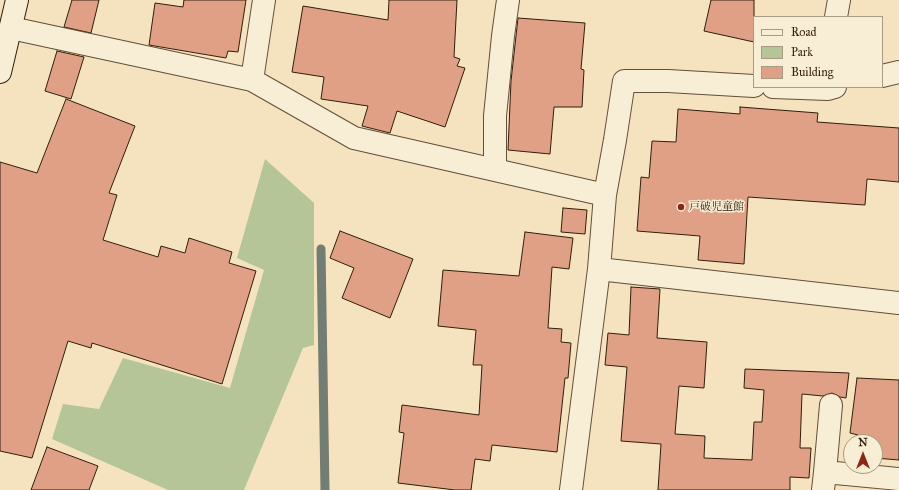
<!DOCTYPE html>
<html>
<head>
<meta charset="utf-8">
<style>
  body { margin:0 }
  #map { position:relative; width:899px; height:490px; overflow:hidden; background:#f5e3bf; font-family:"IM FELL Great Primer",serif }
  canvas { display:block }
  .legend { position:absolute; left:753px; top:16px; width:130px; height:72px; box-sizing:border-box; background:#f8edd5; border:1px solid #a89a85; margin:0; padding:5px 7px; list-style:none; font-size:12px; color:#311d0c }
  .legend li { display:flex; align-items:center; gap:8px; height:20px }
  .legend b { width:20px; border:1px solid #a89a85 }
  .north { position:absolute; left:843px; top:434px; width:40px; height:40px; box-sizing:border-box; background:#f8edd5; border:1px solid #a89a85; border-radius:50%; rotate:0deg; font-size:11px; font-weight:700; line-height:16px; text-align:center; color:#311d0c }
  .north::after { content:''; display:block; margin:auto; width:14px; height:18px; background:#8f2418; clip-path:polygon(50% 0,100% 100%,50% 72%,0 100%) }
</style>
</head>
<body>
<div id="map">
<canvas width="899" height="490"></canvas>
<ul class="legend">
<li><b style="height:5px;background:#f8edd5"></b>Road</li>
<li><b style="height:11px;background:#b5c597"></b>Park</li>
<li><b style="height:11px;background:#e0a086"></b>Building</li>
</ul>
<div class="north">N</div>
</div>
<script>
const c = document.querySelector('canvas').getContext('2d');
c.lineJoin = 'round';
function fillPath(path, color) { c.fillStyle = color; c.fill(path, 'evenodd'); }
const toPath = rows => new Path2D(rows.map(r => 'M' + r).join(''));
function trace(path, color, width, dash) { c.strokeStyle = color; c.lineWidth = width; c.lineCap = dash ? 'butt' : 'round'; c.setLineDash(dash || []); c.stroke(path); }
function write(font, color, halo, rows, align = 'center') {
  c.font = font + ' "IM FELL Great Primer","Noto Serif JP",serif'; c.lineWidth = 3; c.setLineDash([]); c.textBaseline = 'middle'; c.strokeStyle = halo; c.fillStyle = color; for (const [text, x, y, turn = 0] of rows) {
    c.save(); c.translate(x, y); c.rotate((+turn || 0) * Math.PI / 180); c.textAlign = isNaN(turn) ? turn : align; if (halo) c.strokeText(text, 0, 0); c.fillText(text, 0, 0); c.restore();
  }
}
fillPath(toPath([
  [265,159,314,203,314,345,303,348,244,490,168,490,52,439,63,404,99,409,123,358,230,388,264,270,237,258]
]), '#b5c597');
trace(toPath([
  [321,249,325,490]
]), '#727d73', 9);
const building = toPath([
  [72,0,99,0,91,33,64,27,72,0],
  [184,0,246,0,238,52,228,51,226,58,149,45,155,3,183,7,184,0],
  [389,0,457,0,454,57,460,59,457,66,465,68,445,127,397,111,390,133,362,126,368,106,321,99,324,77,292,72,303,6,388,20,389,0],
  [711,0,754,0,754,42,704,31,711,0],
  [518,18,585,23,581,69,584,70,582,107,554,107,550,154,508,150,511,81,518,18],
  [57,51,84,57,71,99,45,91,57,51],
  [66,99,135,126,109,193,117,195,103,240,158,257,161,246,185,253,189,238,232,252,229,263,256,271,222,384,92,343,91,348,68,341,32,458,0,451,0,162,37,173,66,99],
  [740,107,818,113,817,122,899,128,899,182,867,179,865,205,748,197,744,264,698,260,700,236,637,231,641,177,649,178,652,141,676,142,678,109,740,114,740,107],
  [563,208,587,210,585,234,561,232,563,208],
  [340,231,413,259,390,318,342,298,354,268,330,258,340,231],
  [525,232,573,238,569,269,552,267,548,328,562,329,561,342,571,343,568,378,565,378,557,452,492,445,490,461,475,459,471,490,455,490,398,483,404,433,399,432,402,405,479,415,482,365,473,365,476,330,438,326,443,270,519,276,525,232],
  [631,287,660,289,657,338,707,342,704,388,679,386,675,434,705,436,704,458,752,460,754,422,762,422,764,390,744,388,745,369,849,373,846,398,840,397,832,393,823,396,802,394,800,448,811,448,809,478,790,477,790,490,658,490,661,444,621,441,627,367,605,365,608,333,629,335,631,287],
  [857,378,899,380,899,460,875,458,875,442,858,442,858,435,850,433,857,378],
  [47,447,98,466,89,490,31,490,47,447]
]);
fillPath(building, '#e0a086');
trace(building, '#311d0c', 1);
const street = toPath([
  [836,17,839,0],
  [11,28,252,80,354,138,605,195],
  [882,76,899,72],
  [252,80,264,0],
  [773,87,828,89,835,87],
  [495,169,495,116,503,36,508,0],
  [599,269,899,303],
  [825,472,831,405],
  [571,490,599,269,605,195,615,140,624,81,668,81,754,86],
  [823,490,825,472,899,479]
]);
const secondary = toPath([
  [0,72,17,0]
]);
trace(street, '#624e39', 24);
trace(secondary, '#311d0c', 24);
trace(street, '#f8edd5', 22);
trace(secondary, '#f8edd5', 22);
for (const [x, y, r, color] of [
  [681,207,4,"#8f2418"]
]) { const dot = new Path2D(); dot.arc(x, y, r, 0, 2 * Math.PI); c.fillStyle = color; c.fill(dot); trace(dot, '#f8edd5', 1.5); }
write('11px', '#311d0c', '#f8edd5', [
  ["戸破児童館",689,207]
], 'left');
</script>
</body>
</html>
